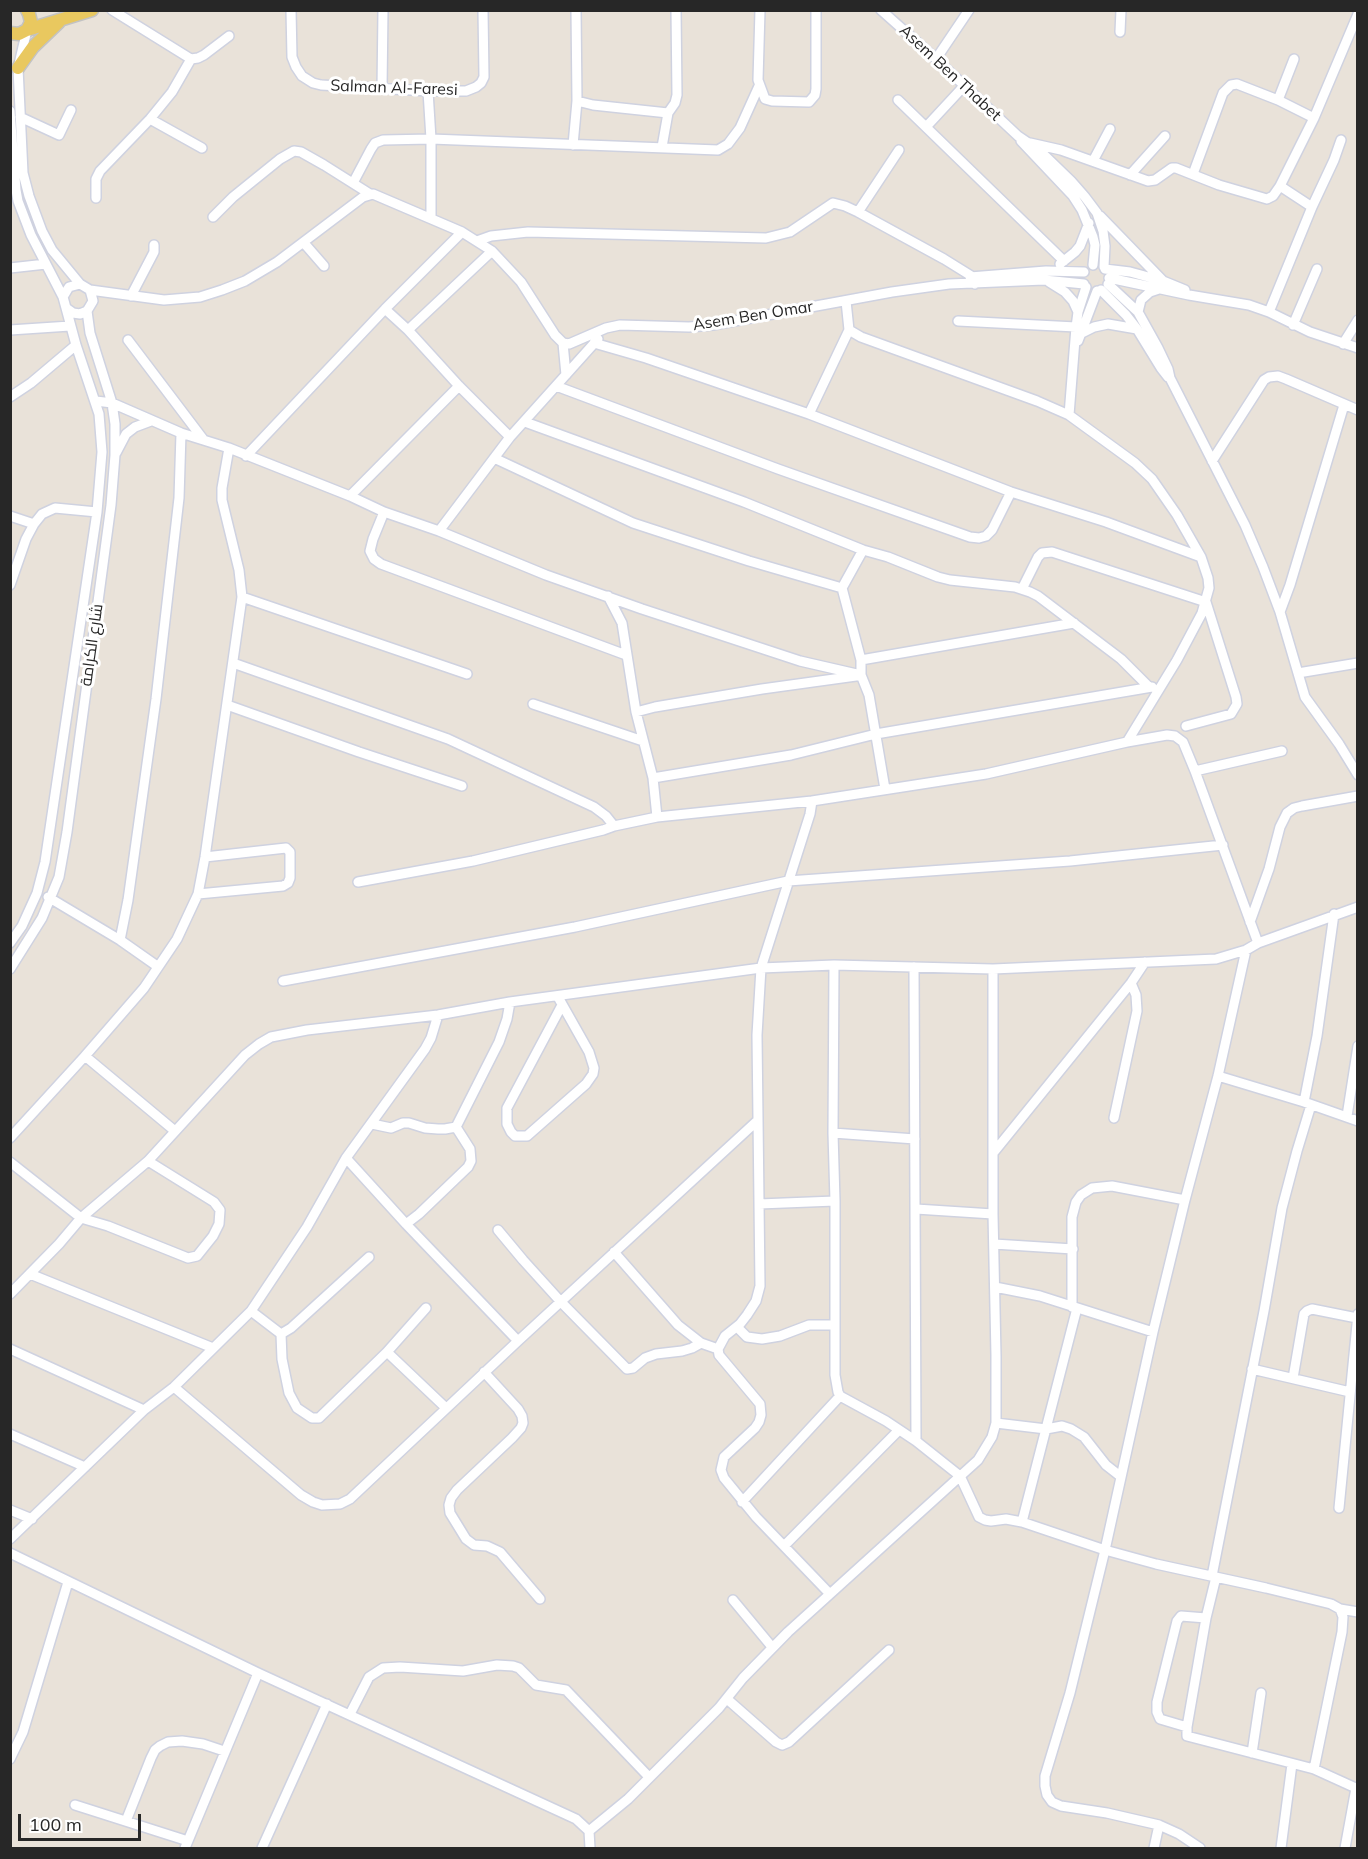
<!DOCTYPE html>
<html>
<head>
<meta charset="utf-8">
<style>
  body { margin:0 }
  #map { position:relative; width:1368px; height:1859px; overflow:hidden; background:#e9e2d9; font-family:Mulish,sans-serif }
  canvas { display:block }
  .frame { position:absolute; inset:0; border:12px solid #272727; pointer-events:none }
  .scale { position:absolute; left:18px; top:1814px; width:123px; height:27px; box-sizing:border-box; border:3px solid #272727; border-top:0; padding-left:8px; font-size:18px; line-height:21px; white-space:nowrap; color:#272727; -webkit-text-stroke:4px #fff; paint-order:stroke }
</style>
</head>
<body>
<div id="map">
<canvas width="1368" height="1859"></canvas>
<div class="frame"></div>
<div class="scale">100 m</div>
</div>
<script>
const c = document.querySelector('canvas').getContext('2d');
c.lineJoin = 'round';
const toPath = rows => new Path2D(rows.map(r => 'M' + r).join(''));
function trace(path, color, width, dash) { c.strokeStyle = color; c.lineWidth = width; c.lineCap = dash ? 'butt' : 'round'; c.setLineDash(dash || []); c.stroke(path); }
function write(font, color, halo, rows, align = 'center') {
  c.font = font + ' Mulish,Cairo,sans-serif'; c.lineWidth = 6; c.setLineDash([]); c.textBaseline = 'middle'; c.strokeStyle = halo; c.fillStyle = color; for (const [text, x, y, turn = 0] of rows) {
    c.save(); c.translate(x, y); c.rotate((+turn || 0) * Math.PI / 180); c.textAlign = isNaN(turn) ? turn : align; if (halo) c.strokeText(text, 0, 0); c.fillText(text, 0, 0); c.restore();
  }
}
const minor = toPath([
  [291,10,292,57,296,67,302,76,313,83,321,85,428,91,466,91,476,87,481,83,484,77,483,10],
  [576,10,577,101,593,105,668,113,675,103,677,95,676,10],
  [760,10,758,80,765,99,772,101,809,102,815,95,816,89,816,10],
  [881,10,936,59,1018,136,1040,151,1071,181,1085,197,1097,213,1103,231,1105,246,1104,267],
  [27,30,18,68,23,173,29,196,42,231,52,250,80,284],
  [1120,32,1121,10],
  [191,59,198,58,204,55,229,36],
  [936,59,969,10],
  [382,89,383,10],
  [428,91,431,139,431,218],
  [898,100,1064,261],
  [1278,100,1294,59],
  [10,111,16,190,18,201,31,235,63,297,66,308,73,313,80,314,87,311,93,301,90,290,80,284,69,287,63,297],
  [20,117,59,135,71,110],
  [150,119,202,148],
  [926,127,964,86],
  [1021,141,1073,196,1082,210,1093,237,1095,245,1093,265],
  [1030,143,1061,150,1148,181,1155,180,1172,168,1176,168,1219,185,1267,199,1273,196,1280,186,1314,118,1358,14],
  [573,145,577,101],
  [662,147,668,113],
  [1093,161,1110,129],
  [1193,174,1223,93,1231,85,1237,84,1278,100,1314,118],
  [1130,175,1165,136],
  [353,183,371,149,375,143,383,140,431,139,718,150,728,144,740,128,759,86],
  [1280,186,1312,207],
  [96,198,96,179,100,171,150,119,172,92,191,59,112,10],
  [858,212,899,150],
  [1100,216,1163,281],
  [213,217,233,197,280,159,294,151,301,152,324,165,370,194],
  [477,241,491,236,528,232,766,238,790,232,833,203,845,206,858,212,944,259,973,277,975,284],
  [304,243,324,266],
  [1060,264,1075,252,1080,246,1089,223],
  [10,268,46,264],
  [1105,269,1130,272,1163,281,1185,290],
  [970,277,1046,271,1084,272],
  [1109,278,1189,295,1249,305,1269,312,1310,332,1358,348],
  [1049,282,1065,292,1073,301,1078,312],
  [1108,284,1138,312,1158,348,1168,369,1170,378,1245,525,1263,567,1280,612,1305,697,1339,744,1358,775],
  [1086,287,1078,312,1076,327,1069,415,1135,463,1152,479,1177,515,1201,557,1208,578,1209,588,1202,613,1177,660,1127,742],
  [90,290,164,300,200,297,222,290,245,281,277,262,363,197,373,194,462,232,492,251,521,282,555,335,563,343,569,344,606,328,620,325,689,327,713,325,892,292,949,284,1044,280,1084,284],
  [1101,290,1126,315,1137,329,1161,368,1168,377],
  [131,296,154,252,154,245],
  [846,301,849,330,861,337,1037,401,1069,415],
  [385,309,408,330,459,386,510,437],
  [1138,312,1141,300,1150,292,1159,289],
  [1269,312,1312,207,1334,160,1341,140],
  [958,321,1076,327],
  [1293,325,1317,269],
  [10,330,70,326],
  [408,330,492,251],
  [1082,333,1094,327,1108,324,1137,329],
  [128,340,203,439],
  [1078,341,1097,291],
  [563,343,566,375],
  [594,343,646,358,809,414,1011,492,1106,522,1201,557],
  [1343,344,1358,320],
  [556,386,778,469,970,537,979,538,986,536,992,530,1011,492],
  [10,397,31,383,76,345],
  [96,401,112,403,181,433,229,448,350,496,384,512,439,531,546,575,642,609,800,661,861,675],
  [809,414,849,330],
  [525,422,744,502,863,550,888,557,938,577,950,580,1015,587,1030,592,1038,596,1121,659,1149,687],
  [116,453,126,434,135,427,151,421],
  [246,456,385,309,462,232],
  [494,458,633,523,749,561,842,588],
  [1212,461,1264,380,1269,377,1278,376,1286,379,1358,410],
  [350,496,459,386],
  [384,512,373,539,370,551,374,559,381,564,626,655],
  [10,516,34,524],
  [439,531,510,437,598,339],
  [863,550,842,588,861,660,861,675,869,695,885,789],
  [10,585,26,539,34,524,42,514,55,508,97,512],
  [1022,589,1038,557,1042,553,1052,552,1206,602,1236,697,1237,704,1231,714,1186,726],
  [242,597,467,674],
  [1280,612,1290,585,1344,405],
  [861,660,1074,623],
  [233,663,448,739,594,807,606,816,614,826],
  [1298,673,1358,663],
  [533,704,643,741],
  [227,705,359,752,462,786],
  [636,712,655,707,762,689,856,676],
  [1195,771,1282,751],
  [653,778,791,755,876,734,1152,687],
  [657,817,812,801],
  [358,882,473,861,603,830,614,826,657,817,653,778,636,712,622,623,608,596],
  [198,894,283,886,288,883,290,878,290,852,286,848,205,857],
  [48,897,120,940,157,966],
  [1334,914,1317,1036,1304,1102,1358,1121],
  [1250,922,1269,869,1280,827,1287,813,1294,808,1302,806,1358,796],
  [120,940,128,900,156,699,179,498,181,433],
  [10,943,22,926,37,893,45,862,97,512,102,452,99,414,76,345,66,308],
  [834,965,833,1133,835,1201,835,1375,838,1392,840,1396,886,1421,916,1441,960,1476,979,1517,985,1520,991,1521,1006,1519,1022,1522,1105,1550,1156,1564,1266,1588,1331,1604,1340,1609,1343,1617,1342,1632,1314,1769],
  [914,967,916,1441],
  [10,969,42,918,59,877,67,832,111,505,115,455,115,424,112,403,90,333,87,311],
  [283,981,575,927,788,881,1070,861,1223,845],
  [558,997,589,1052,594,1068,593,1074,586,1084,527,1136,515,1136,511,1132,507,1124,507,1108,562,1005],
  [85,1056,175,1131],
  [1218,1076,1304,1102],
  [1347,1116,1358,1046],
  [1114,1118,1137,1011,1136,995,1131,983],
  [372,1124,391,1128,403,1123,409,1123,425,1128,438,1129,445,1129,456,1127,499,1042,507,1019,510,1002],
  [833,1133,915,1139],
  [10,1138,85,1056,144,988,177,939,198,894,205,857,242,597,239,570,222,500,222,488,229,448],
  [994,1152,1131,983,1145,962],
  [346,1158,406,1224,419,1214,468,1167,471,1161,470,1149,456,1127],
  [10,1162,81,1218,108,1226,188,1258,197,1256,213,1236,219,1224,220,1210,214,1202,148,1161],
  [759,1204,835,1201],
  [916,1209,993,1214],
  [406,1224,518,1341],
  [498,1230,523,1260,561,1302,627,1369,633,1368,645,1358,656,1354,682,1351,692,1348,701,1343],
  [994,1244,1073,1249],
  [614,1252,678,1325,701,1343,718,1349],
  [30,1274,213,1348],
  [995,1287,1040,1296,1153,1332],
  [10,1294,59,1244,81,1218,148,1161,245,1055,259,1044,271,1037,307,1030,438,1015,510,1002,761,968,834,965,993,969,1216,959,1246,950,1258,943,1358,907],
  [1072,1307,1072,1217,1076,1202,1081,1195,1092,1188,1112,1186,1185,1200],
  [251,1311,281,1334,291,1328,369,1257],
  [737,1327,747,1337,762,1339,780,1336,809,1325,835,1325],
  [281,1334,282,1359,289,1393,297,1408,312,1418,319,1418,387,1352,426,1308],
  [10,1349,144,1410],
  [387,1352,446,1408],
  [1252,1369,1350,1392],
  [484,1372,518,1409,522,1416,523,1423,521,1428,512,1438,457,1490,451,1498,449,1505,450,1513,466,1539,474,1545,487,1546,500,1552,540,1599],
  [1293,1378,1304,1314,1307,1311,1312,1309,1357,1318],
  [174,1387,301,1495,313,1502,322,1505,340,1504,350,1499,518,1341,757,1121],
  [996,1423,1046,1429,1062,1426,1071,1429,1084,1437,1106,1465,1120,1476],
  [10,1434,85,1467],
  [742,1502,840,1396],
  [1339,1508,1358,1314],
  [10,1510,32,1519],
  [1022,1522,1077,1308],
  [10,1539,144,1410,174,1387,251,1311,307,1227,346,1158,425,1049,431,1038,438,1015],
  [784,1546,899,1430],
  [10,1553,258,1673,576,1819,589,1831,590,1848],
  [1212,1576,1264,1311,1282,1208,1297,1151,1311,1105],
  [1216,1577,1206,1618,1187,1727,1187,1736,1314,1769,1358,1789],
  [829,1593,756,1517,724,1478,721,1470,724,1457,755,1428,759,1422,761,1415,760,1404,719,1355,718,1349,725,1336,740,1324,747,1315,756,1301,760,1286,757,1035,761,968,810,814,812,801,986,774,1127,742,1167,735,1175,736,1183,742,1195,771,1258,943],
  [733,1600,772,1647],
  [1340,1609,1358,1612],
  [727,1699,776,1742,782,1745,789,1742,889,1650],
  [350,1714,369,1677,383,1668,400,1667,463,1671,497,1665,513,1666,519,1668,536,1685,566,1690,649,1777],
  [1187,1727,1160,1719,1157,1712,1157,1702,1177,1621,1181,1616,1206,1618],
  [1252,1753,1261,1693],
  [10,1759,23,1732,68,1582],
  [75,1805,188,1841],
  [126,1821,151,1758,155,1750,160,1746,168,1742,182,1741,203,1744,224,1751],
  [589,1831,628,1799,719,1708,743,1678,788,1632,978,1460,992,1437,996,1423,996,1356,993,1214,993,969],
  [185,1848,258,1673],
  [262,1848,327,1704],
  [1154,1848,1159,1825],
  [1200,1848,1179,1834,1159,1825,1107,1813,1061,1806,1052,1802,1047,1795,1045,1786,1045,1776,1070,1693,1105,1550,1153,1332,1185,1200,1218,1076,1246,950],
  [1281,1848,1292,1764],
  [1345,1848,1356,1788]
]);
const major = toPath([
  [27,30,92,10],
  [10,33,19,34,27,30,31,22,29,14,27,10],
  [18,68,33,47,59,22]
]);
trace(minor, '#cfd2e0', 12);
trace(major, '#c3c3c3', 15);
trace(minor, '#fff', 9);
trace(major, '#e9c85f', 12);
write('16px', '#272727', '#fff', [
  ["Asem Ben Thabet",950,73,43],
  ["Salman Al-Faresi",394,88,2],
  ["Asem Ben Omar",753,316,-9],
  ["شارع الكرامة",92,645,-82]
]);
</script>
</body>
</html>
